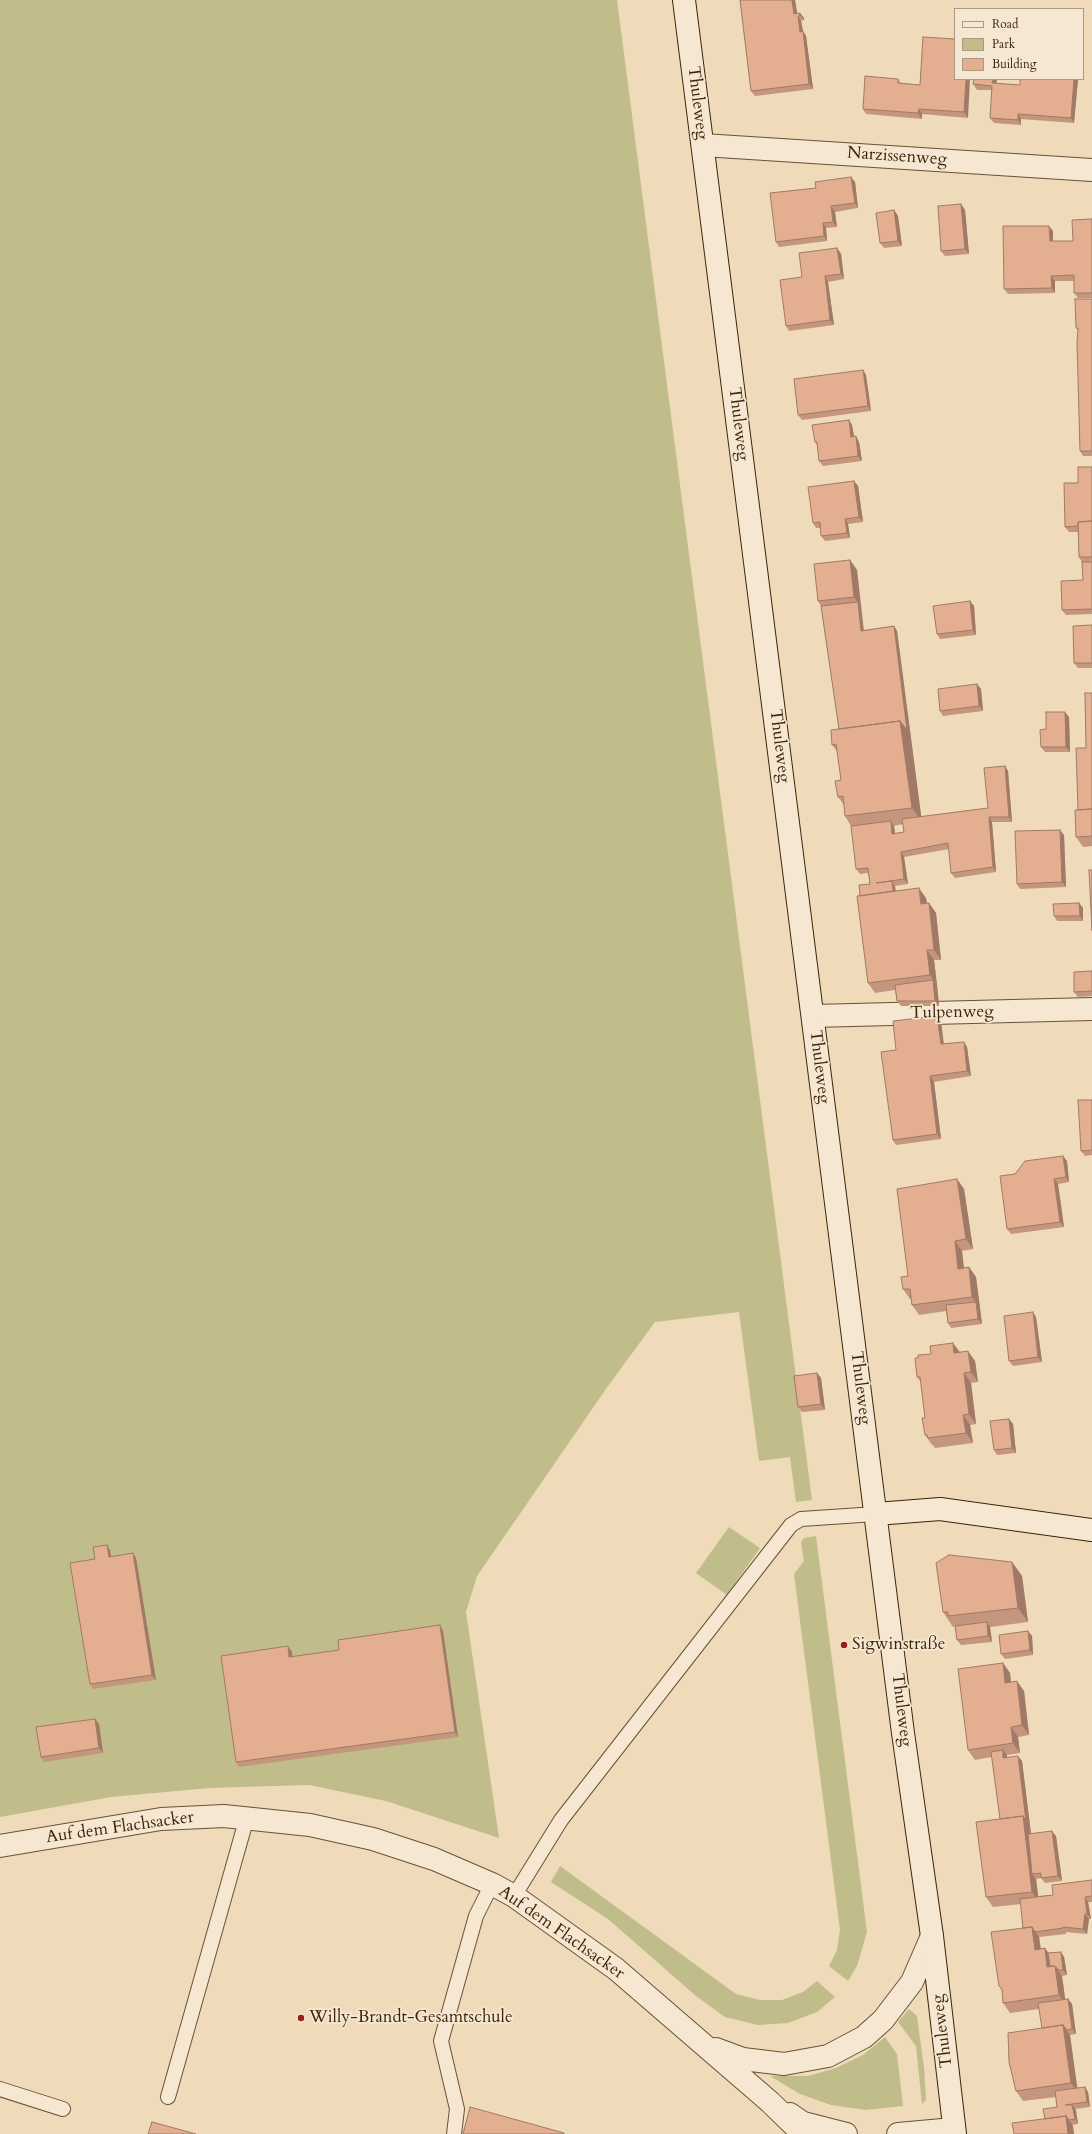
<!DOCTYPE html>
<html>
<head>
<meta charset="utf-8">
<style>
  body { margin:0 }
  #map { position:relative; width:1092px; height:2134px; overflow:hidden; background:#efdab9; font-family:Cardo,serif }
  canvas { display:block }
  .legend { position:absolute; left:954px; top:8px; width:130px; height:72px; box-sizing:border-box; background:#f5e7d2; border:1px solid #ab9982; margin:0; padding:5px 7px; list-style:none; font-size:12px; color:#3c2509 }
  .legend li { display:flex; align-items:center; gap:8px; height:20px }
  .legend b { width:20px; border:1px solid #ab9982 }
</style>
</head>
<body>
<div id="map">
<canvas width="1092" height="2134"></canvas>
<ul class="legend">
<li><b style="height:5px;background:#f5e7d2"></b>Road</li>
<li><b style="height:11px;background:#c0bd8a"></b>Park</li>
<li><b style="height:11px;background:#e4ae91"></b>Building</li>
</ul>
</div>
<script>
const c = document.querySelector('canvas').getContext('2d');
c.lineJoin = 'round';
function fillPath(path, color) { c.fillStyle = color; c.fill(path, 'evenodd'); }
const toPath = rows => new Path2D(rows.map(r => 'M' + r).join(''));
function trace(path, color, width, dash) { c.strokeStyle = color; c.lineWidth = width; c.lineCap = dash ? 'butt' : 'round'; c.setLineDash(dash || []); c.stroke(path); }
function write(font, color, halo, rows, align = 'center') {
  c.font = font + ' Cardo,serif'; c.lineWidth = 3.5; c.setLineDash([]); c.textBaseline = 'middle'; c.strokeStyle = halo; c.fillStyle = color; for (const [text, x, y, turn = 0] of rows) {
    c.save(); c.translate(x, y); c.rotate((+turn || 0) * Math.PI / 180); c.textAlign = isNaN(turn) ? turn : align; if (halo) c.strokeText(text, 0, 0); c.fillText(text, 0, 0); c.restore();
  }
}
fillPath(toPath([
  [0,0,617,0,812,1500,796,1502,790,1457,759,1461,739,1312,655,1322,608,1386,477,1576,466,1612,499,1838,386,1801,309,1785,209,1788,111,1797,0,1817],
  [729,1527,760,1548,727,1595,696,1573],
  [816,1536,867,1932,857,1966,848,1981,829,1966,837,1950,840,1930,794,1574,804,1561,801,1542,804,1538],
  [560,1866,736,1994,760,2000,782,2000,803,1992,817,1981,835,1997,817,2012,788,2023,758,2025,725,2017,696,1996,608,1919,551,1882],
  [909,2009,917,2016,924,2068,926,2100,922,2104,916,2046,898,2022],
  [885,2037,897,2054,903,2106,866,2110,831,2105,800,2094,770,2076,808,2076,836,2068,863,2055]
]), '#c0bd8a');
const lane = toPath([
  [514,1896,561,1820,791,1525,801,1519,876,1514],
  [0,2089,63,2109],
  [168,2097,247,1817],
  [454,2134,457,2109,441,2041,476,1916,492,1884]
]);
const street = toPath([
  [703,145,1092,170],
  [813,1016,1092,1009],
  [0,1846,161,1819,224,1816,310,1825,373,1839,434,1859,492,1884,514,1896,616,1969,770,2102,803,2134],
  [716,2049,743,2059,784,2064,828,2056,864,2037,883,2020,912,1982,932,1936],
  [790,2114,803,2123,846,2134],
  [898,2134,954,2129]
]);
const secondary = toPath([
  [684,0,903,1733,932,1936,955,2134],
  [876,1514,940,1509,1092,1530]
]);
trace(lane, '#695235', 16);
trace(street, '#695235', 24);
trace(secondary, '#3c2509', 24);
trace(lane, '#f5e7d2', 14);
trace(street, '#f5e7d2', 22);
trace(secondary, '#f5e7d2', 22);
fillPath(toPath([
  [740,0,795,0,797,13,800,13,804,18,804,20,801,21,803,31,806,36,813,89,755,96,751,91],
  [923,37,968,118,922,114,922,119,866,114,863,109,898,79,901,83,920,85],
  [1020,79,1078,79,1074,123,1021,119,1021,125,994,123,990,118,992,90,977,90,973,84,996,83,1020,85],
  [851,177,855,182,858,208,835,212,837,227,826,228,827,241,779,247,776,242,816,188],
  [961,204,965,210,969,254,945,256,941,251],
  [894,210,898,216,902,246,884,248,880,243],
  [1092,219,1092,298,1078,298,1074,293,1074,281,1055,281,1055,293,1008,294,1004,289,1053,231,1053,241,1073,241],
  [837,248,841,254,844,279,828,282,834,325,789,331,786,326,802,277],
  [1092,299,1092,456,1083,456,1080,451,1078,330,1076,328],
  [863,370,866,375,871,411,802,420,798,415],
  [849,420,852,425,854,437,856,436,859,442,862,461,823,466,819,461,817,445,815,442],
  [1092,467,1092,614,1066,615,1062,610,1083,580,1082,562,1079,557,1078,532,1069,532,1065,527,1078,483],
  [854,481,858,486,863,522,848,524,850,538,825,541,821,536,821,528,816,528,813,523],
  [850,560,857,570,864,630,894,626,897,631,921,817,988,808,1005,766,1008,771,1012,822,992,822,996,872,955,878,951,873,949,849,904,857,908,884,895,886,896,891,926,898,927,903,929,903,936,913,941,960,934,960,937,985,939,1006,901,1006,897,1001,895,990,875,993,868,983,860,896,870,884,868,873,860,874,856,869,851,826,845,816,844,805,838,797,841,780,837,751,832,745,839,729,821,606,818,601],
  [903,824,904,832,895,833,894,826],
  [970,601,974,606,976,635,940,639,937,634],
  [1092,625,1092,668,1078,668,1074,663],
  [977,684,981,689,983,711,943,716,940,711],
  [1092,693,1092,846,1083,847,1076,837,1078,810,1086,748],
  [1069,717,1070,752,1045,752,1041,747,1046,729],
  [1064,835,1066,887,1020,889,1017,884],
  [1079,903,1083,908,1083,921,1057,921,1054,916],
  [1092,971,1092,996,1078,997,1074,992],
  [937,1016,941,1021,944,1044,964,1042,967,1047,971,1076,934,1082,941,1139,896,1145,893,1140,896,1050],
  [1092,1100,1092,1155,1085,1156,1081,1151],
  [1067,1161,1069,1182,1058,1184,1064,1227,1011,1234,1007,1229,1015,1174],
  [964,1189,973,1249,962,1251,964,1268,969,1267,976,1277,982,1324,951,1328,948,1323,946,1311,919,1315,912,1305,911,1299,910,1299,903,1289,908,1276],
  [1036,1317,1042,1362,1013,1366,1009,1361],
  [953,1343,960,1352,975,1361,978,1382,971,1383,976,1424,970,1425,973,1443,935,1448,933,1445,932,1445,925,1435,925,1418,921,1382,917,1377,918,1358,931,1354],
  [817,1373,821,1378,825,1410,802,1412,798,1407],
  [1009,1419,1013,1424,1016,1453,997,1455,994,1450],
  [110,1550,111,1557,133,1553,136,1558,156,1680,93,1689,90,1684,95,1559],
  [1012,1562,1022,1576,1028,1622,990,1627,992,1642,961,1645,957,1640,955,1626,953,1627,943,1612],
  [443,1631,458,1737,239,1767,236,1762,292,1652,292,1657,339,1650],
  [1028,1631,1032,1636,1033,1655,1005,1659,1001,1654],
  [1003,1663,1010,1673,1011,1682,1024,1691,1029,1735,1018,1737,1020,1753,1007,1755,1007,1757,1022,1761,1031,1834,1056,1836,1062,1881,1045,1883,1041,1878,1036,1879,1038,1896,1053,1895,1092,1880,1092,1902,1088,1902,1091,1919,1089,1919,1087,1934,1066,1932,1066,1934,1039,1937,1041,1949,1045,1948,1048,1953,1061,1952,1064,1957,1067,1975,1062,1976,1065,1999,1068,1999,1072,2004,1076,2034,1070,2035,1077,2088,1085,2087,1088,2092,1090,2107,1075,2109,1078,2124,1072,2125,1074,2134,1014,2134,1045,2119,1057,2107,1056,2097,1023,2101,1016,2091,1042,2028,1039,2009,1010,2013,1003,2003,1002,1991,999,1986,1023,1928,1021,1904,993,1907,986,1897,1000,1819,992,1757,975,1760,968,1750],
  [95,1719,99,1724,103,1753,44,1762,41,1757]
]), '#c4967d');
fillPath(toPath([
  [792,0,795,0,798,19,794,14],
  [800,13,804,18,804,20,800,15],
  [798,16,801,21,803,31,806,36,813,89,809,84,800,32],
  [966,79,970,79,968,118,964,112],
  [993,79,997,79,996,88,992,83],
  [1074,79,1078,79,1074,123,1071,118],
  [919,109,922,114,922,119,918,113],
  [1018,114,1021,119,1021,125,1018,120],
  [851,177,855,182,858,208,855,203],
  [961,204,965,210,969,254,965,249],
  [831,206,835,212,837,227,833,222],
  [894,210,898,216,902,246,898,241],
  [823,223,826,228,827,241,824,236],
  [1049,226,1053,231,1053,247,1050,241],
  [837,248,841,254,844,279,841,274],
  [825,276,828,282,834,325,830,320],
  [1051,276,1055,281,1055,293,1052,288],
  [863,370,866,375,871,411,868,406],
  [849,420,852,425,855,442,851,437],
  [856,436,859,442,862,461,858,456],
  [854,481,858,486,863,522,859,517],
  [845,519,848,524,850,538,847,533],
  [850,560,857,570,864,636,861,631,858,602,854,597],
  [970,601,974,606,976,635,973,630],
  [894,626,897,631,922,822,912,808,900,721],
  [977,684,981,689,983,711,979,706],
  [1065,712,1069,717,1070,752,1066,747],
  [1005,766,1008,771,1012,822,1009,817],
  [989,817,992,822,996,872,993,867],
  [891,821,894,826,896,839,892,834],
  [1060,830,1064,835,1066,887,1062,882],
  [901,852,904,857,908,884,904,879],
  [892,881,895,887,897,902,894,896],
  [919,888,926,898,928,914,921,904],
  [929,903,936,913,941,960,934,950],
  [1079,903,1083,908,1083,921,1080,916],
  [927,950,934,960,937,985,930,975],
  [933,980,937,985,939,1006,935,1001],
  [937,1016,941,1021,944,1049,941,1044],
  [964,1042,967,1047,971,1076,967,1071],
  [930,1076,934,1082,941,1139,937,1134],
  [1063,1156,1067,1161,1069,1182,1066,1177],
  [957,1179,964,1189,973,1249,966,1239],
  [1054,1179,1058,1184,1064,1227,1060,1222],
  [955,1241,962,1251,965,1279,958,1269],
  [969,1267,976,1277,982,1324,978,1319,976,1302,972,1297],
  [1033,1312,1036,1317,1042,1362,1038,1357],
  [953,1343,960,1353,954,1353],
  [968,1351,975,1361,978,1382,971,1372],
  [817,1373,821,1378,825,1410,821,1404],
  [964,1373,971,1383,976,1424,969,1414],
  [963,1415,970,1425,973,1443,966,1433],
  [1009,1419,1013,1424,1016,1453,1012,1448],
  [107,1545,110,1550,112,1562,109,1557],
  [133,1553,136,1558,156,1680,152,1675],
  [1012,1562,1022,1576,1028,1622,1018,1608],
  [987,1622,990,1627,992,1642,988,1636],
  [440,1625,443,1631,458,1737,455,1732],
  [1028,1631,1032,1636,1033,1655,1030,1650],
  [288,1646,292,1652,293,1662,289,1657],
  [1003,1663,1010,1673,1012,1693,1005,1683],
  [1017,1681,1024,1691,1029,1735,1022,1725],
  [95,1719,99,1724,103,1753,99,1748],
  [1011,1727,1018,1737,1020,1753,1013,1743],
  [1003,1750,1007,1755,1006,1763,1003,1758],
  [1018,1756,1022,1761,1030,1826,1026,1821],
  [1023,1816,1030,1826,1035,1873,1032,1874,1036,1879,1039,1902,1032,1892],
  [1052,1831,1056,1836,1062,1881,1058,1876],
  [1085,1897,1088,1902,1091,1919,1087,1914],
  [1085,1914,1089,1919,1087,1934,1083,1929],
  [1032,1927,1039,1937,1042,1960,1035,1950],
  [1045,1948,1052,1958,1054,1971,1047,1967],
  [1061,1952,1064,1957,1067,1975,1063,1970],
  [1055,1966,1062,1976,1066,2005,1059,1995],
  [1068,1999,1072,2004,1076,2034,1072,2029],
  [1063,2025,1070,2035,1078,2093,1071,2083],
  [1085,2087,1088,2092,1090,2107,1087,2102],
  [1072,2105,1076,2110,1078,2124,1075,2119],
  [1066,2116,1073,2126,1074,2134,1068,2134]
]), '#a07a66');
const building = toPath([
  [740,0,792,0,794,14,800,13,800,15,798,16,800,32,803,31,809,84,751,91,740,0],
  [923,37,955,39,955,79,966,79,964,112,919,109,918,113,863,109,865,76,898,79,898,83,920,85,923,37],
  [974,79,993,79,992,83,1020,85,1020,79,1074,79,1071,118,1018,114,1018,120,990,118,992,86,973,84,974,79],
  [851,177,855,203,831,206,833,222,823,223,824,236,776,242,770,193,816,188,815,182,851,177],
  [961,204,965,249,941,251,938,206,961,204],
  [894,210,898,241,880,243,876,213,894,210],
  [1092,219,1092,293,1074,293,1074,275,1051,276,1052,288,1004,289,1003,226,1049,226,1050,241,1073,241,1072,220,1092,219],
  [837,248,841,274,825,276,830,320,786,326,780,280,802,277,799,253,837,248],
  [1075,299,1092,299,1092,451,1080,451,1077,343,1078,328,1076,328,1075,299],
  [863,370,868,406,798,415,794,379,863,370],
  [849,420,851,437,856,436,858,456,819,461,817,442,815,442,812,425,849,420],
  [1078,467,1092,467,1092,521,1078,522,1078,526,1065,527,1064,483,1078,483,1078,467],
  [854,481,859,517,845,519,847,533,821,536,820,522,813,523,808,487,854,481],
  [1092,521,1092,557,1079,557,1078,522,1092,521],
  [850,560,854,597,818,601,814,564,850,560],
  [1082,562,1092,562,1092,609,1062,610,1061,581,1083,580,1082,562],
  [970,601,973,630,937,634,933,606,970,601],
  [858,602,861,631,894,626,907,730,900,721,839,729,821,606,858,602],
  [1092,625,1092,663,1074,663,1073,626,1092,625],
  [977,684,979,706,940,711,938,689,977,684],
  [1085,693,1092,693,1092,809,1078,810,1076,748,1086,748,1085,693],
  [1046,712,1065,712,1066,747,1041,747,1040,730,1046,729,1046,712],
  [900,721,912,808,845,816,843,796,838,797,835,781,841,780,836,744,832,745,831,730,900,721],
  [1005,766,1009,817,989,817,993,867,951,873,948,843,901,852,904,879,876,883,892,881,893,891,860,896,859,885,870,884,868,868,856,869,851,826,891,821,892,834,904,832,902,819,988,808,984,768,1005,766],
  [1092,809,1092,836,1076,837,1075,810,1092,809],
  [1060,830,1062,882,1017,884,1015,831,1060,830],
  [1089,870,1092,870,1092,931,1089,870],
  [919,888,921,904,929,903,934,950,927,950,930,975,868,983,857,896,919,888],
  [1079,903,1080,916,1054,916,1053,904,1079,903],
  [1092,971,1092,991,1074,992,1074,972,1092,971],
  [933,980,935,1001,897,1001,895,985,933,980],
  [937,1016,941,1044,964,1042,967,1071,930,1076,937,1134,893,1140,881,1052,896,1050,893,1021,937,1016],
  [1078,1100,1092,1100,1092,1150,1081,1151,1078,1100],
  [1063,1156,1066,1177,1054,1179,1060,1222,1007,1229,1000,1176,1015,1174,1025,1161,1063,1156],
  [957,1179,966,1239,955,1241,958,1269,969,1267,972,1297,912,1305,910,1289,903,1289,901,1277,908,1276,897,1189,957,1179],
  [976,1302,978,1319,948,1323,946,1305,976,1302],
  [1033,1312,1038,1357,1009,1361,1004,1316,1033,1312],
  [953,1343,954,1353,968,1351,971,1372,964,1373,969,1414,963,1415,966,1433,928,1438,927,1435,925,1435,922,1418,925,1418,920,1377,917,1377,915,1358,918,1358,918,1355,931,1354,930,1346,953,1343],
  [817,1373,821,1404,798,1407,794,1376,817,1373],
  [1009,1419,1012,1448,994,1450,990,1421,1009,1419],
  [107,1545,109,1557,133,1553,152,1675,90,1684,70,1563,95,1559,93,1547,107,1545],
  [949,1555,1012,1562,1018,1608,948,1616,948,1612,943,1612,936,1563,949,1555],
  [987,1622,988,1636,957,1640,955,1626,987,1622],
  [440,1625,455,1732,236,1762,221,1656,288,1646,289,1657,339,1650,338,1640,440,1625],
  [1028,1631,1030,1650,1001,1654,999,1635,1028,1631],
  [1003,1663,1005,1683,1017,1681,1022,1725,1011,1727,1013,1743,968,1750,958,1669,1003,1663],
  [95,1719,99,1748,41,1757,36,1727,95,1719],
  [1003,1750,1003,1758,1018,1756,1026,1821,1023,1816,1000,1819,991,1752,1003,1750],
  [1023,1816,1032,1892,986,1897,976,1822,1023,1816],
  [1052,1831,1058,1876,1041,1878,1041,1873,1032,1874,1028,1834,1052,1831],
  [1092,1880,1092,1896,1085,1897,1087,1914,1085,1914,1083,1929,1063,1927,1063,1928,1035,1932,1032,1927,1023,1928,1020,1899,1053,1895,1052,1885,1092,1880],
  [1032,1927,1035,1950,1045,1948,1047,1967,1055,1966,1059,1995,1003,2003,1002,1989,999,1986,991,1932,1032,1927],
  [1061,1952,1063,1970,1059,1970,1055,1966,1050,1966,1048,1953,1061,1952],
  [1068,1999,1072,2029,1067,2030,1063,2025,1042,2028,1038,2003,1068,1999],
  [1063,2025,1071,2083,1016,2091,1009,2062,1008,2033,1063,2025],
  [1085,2087,1087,2102,1065,2105,1072,2105,1075,2119,1069,2120,1066,2116,1045,2119,1043,2109,1057,2107,1055,2091,1085,2087],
  [470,2107,564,2133,564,2134,463,2134,470,2107],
  [1066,2116,1068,2134,1014,2134,1012,2123,1066,2116],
  [152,2122,196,2134,148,2134,152,2122]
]);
fillPath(building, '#e4ae91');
trace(building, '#a07a66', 1);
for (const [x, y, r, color] of [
  [844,1645,4,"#8f2418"],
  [301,2018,4,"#8f2418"]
]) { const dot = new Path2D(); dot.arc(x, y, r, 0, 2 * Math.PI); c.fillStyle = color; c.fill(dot); trace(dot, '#f5e7d2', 1.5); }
write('17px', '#3c2509', '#f5e7d2', [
  ["Thuleweg",697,103,83],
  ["Narzissenweg",897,157,4],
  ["Thuleweg",738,424,83],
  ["Thuleweg",779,746,83],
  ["Tulpenweg",952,1013,-1],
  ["Thuleweg",819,1067,83],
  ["Thuleweg",860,1388,83],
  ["Thuleweg",901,1710,83],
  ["Auf dem Flachsacker",120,1828,-8],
  ["Auf dem Flachsacker",561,1933,35],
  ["Thuleweg",943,2031,-97]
]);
write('17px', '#3c2509', '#f5e7d2', [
  ["Sigwinstraße",852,1645],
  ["Willy-Brandt-Gesamtschule",309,2018]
], 'left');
</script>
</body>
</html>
